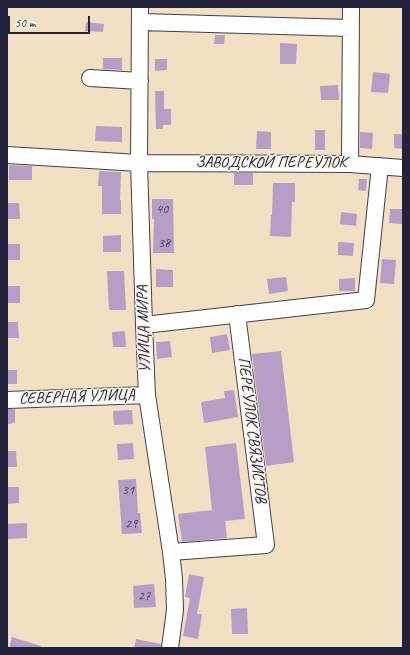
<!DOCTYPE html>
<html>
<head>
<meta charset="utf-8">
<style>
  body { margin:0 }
  #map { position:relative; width:410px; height:655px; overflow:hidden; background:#f2e0c3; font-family:Caveat,sans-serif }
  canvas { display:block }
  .frame { position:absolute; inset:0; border:8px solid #22223b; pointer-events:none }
  .scale { position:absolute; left:8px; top:16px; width:82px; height:18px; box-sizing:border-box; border:2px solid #22223b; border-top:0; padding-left:5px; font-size:12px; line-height:14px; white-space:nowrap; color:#22223b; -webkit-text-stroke:3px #f7f3e8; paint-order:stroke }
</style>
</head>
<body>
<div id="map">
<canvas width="410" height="655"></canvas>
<div class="frame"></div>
<div class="scale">50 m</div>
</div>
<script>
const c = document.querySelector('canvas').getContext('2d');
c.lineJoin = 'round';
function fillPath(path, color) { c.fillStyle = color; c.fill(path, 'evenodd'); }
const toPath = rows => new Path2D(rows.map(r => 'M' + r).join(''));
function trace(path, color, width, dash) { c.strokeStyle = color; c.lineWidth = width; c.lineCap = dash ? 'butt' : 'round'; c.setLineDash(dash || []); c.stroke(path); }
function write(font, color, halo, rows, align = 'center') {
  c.font = font + ' Caveat,sans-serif'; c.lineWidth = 3; c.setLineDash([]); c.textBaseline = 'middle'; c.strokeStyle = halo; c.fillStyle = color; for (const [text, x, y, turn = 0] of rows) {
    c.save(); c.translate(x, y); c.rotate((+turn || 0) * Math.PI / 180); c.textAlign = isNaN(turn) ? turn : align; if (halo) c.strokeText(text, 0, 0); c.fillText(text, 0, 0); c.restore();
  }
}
fillPath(toPath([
  [86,22,104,24,103,32,85,31],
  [215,35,225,35,224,44,214,44],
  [280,43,297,44,296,64,280,64],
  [103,58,122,58,122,70,103,69],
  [155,59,167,59,167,70,155,71],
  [373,72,390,74,388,93,371,92],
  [338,85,339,100,321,100,320,86],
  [155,91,164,91,164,109,171,109,171,125,163,125,163,129,156,129],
  [96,126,122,127,122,142,95,141],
  [315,130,325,130,325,150,315,150],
  [257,131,271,132,271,149,256,149],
  [360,132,373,133,372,149,360,148],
  [394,134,403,134,403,149,394,148],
  [9,165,32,166,32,180,9,180],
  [99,171,121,172,120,200,121,200,121,214,102,214,102,186,98,186],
  [234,173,253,173,253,185,234,185],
  [359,179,367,179,366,191,358,190],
  [273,183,295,183,295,202,292,202,291,237,270,236,271,215,272,215],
  [152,199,173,199,174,253,153,253,154,219,152,219],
  [7,203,19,203,20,219,7,219],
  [390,209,403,209,403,224,389,223],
  [341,212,357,214,356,226,340,224],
  [121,235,121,252,103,252,103,236],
  [338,242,354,243,353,256,338,255],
  [7,244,20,244,20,260,7,260],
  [382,259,396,260,394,284,380,283],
  [156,269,173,270,173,287,156,287],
  [107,271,124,271,126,310,109,310],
  [286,277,288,291,269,294,267,279],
  [355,278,355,291,339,291,339,279],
  [7,286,20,286,20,303,7,303],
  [7,322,18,322,19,338,7,338],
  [125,331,126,347,113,347,112,332],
  [227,334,230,350,212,353,210,337],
  [170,341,172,357,157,359,156,342],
  [281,351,294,462,266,466,252,354],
  [7,370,17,370,17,384,7,384],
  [234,390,238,417,204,423,201,402,225,398,224,391],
  [7,409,15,409,15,423,7,424],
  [132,410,133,424,114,425,113,411],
  [133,443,134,459,118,460,117,444],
  [236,443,245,519,225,521,227,538,182,542,178,514,212,510,205,447],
  [7,451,16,451,17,467,7,467],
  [136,479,138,513,140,513,142,533,122,534,118,480],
  [7,487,19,487,19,503,7,504],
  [27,523,27,538,7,539,7,524],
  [189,574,204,577,197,614,202,614,198,639,183,636,190,598,185,597],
  [154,584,156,607,134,608,133,586],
  [247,608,248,634,232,634,231,609],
  [12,637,41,646,40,648,9,648],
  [136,639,161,644,161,648,134,648]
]), '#b79ec6');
const minor = toPath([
  [140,7,139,163,144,325,147,395,171,552,174,579,175,610,170,648],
  [140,22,350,28],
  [90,78,140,81],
  [7,155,139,163,350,164,403,168],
  [350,164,351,7],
  [144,325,366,300,380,166],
  [7,400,147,395],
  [171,552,266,545,237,314]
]);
trace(minor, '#413e4f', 18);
trace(minor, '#fff', 16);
write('14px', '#47415e', null, [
  ["40",162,209],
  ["38",164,243],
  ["31",128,490],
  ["29",131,524],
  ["27",144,596]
]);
write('16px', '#22223b', '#f7f3e8', [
  ["ЗАВОДСКОЙ ПЕРЕУЛОК",271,163],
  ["УЛИЦА МИРА",144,329,-92],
  ["СЕВЕРНАЯ УЛИЦА",77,397,-2],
  ["ПЕРЕУЛОК СВЯЗИСТОВ",252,430,83]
]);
</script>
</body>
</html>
